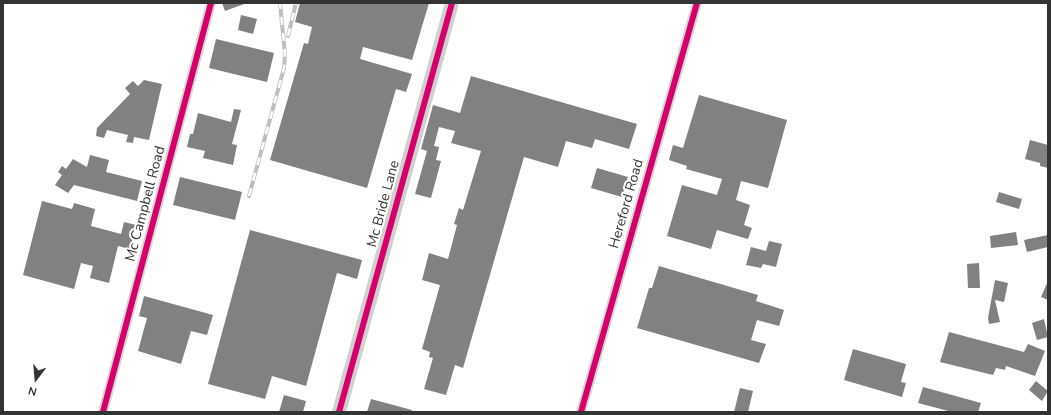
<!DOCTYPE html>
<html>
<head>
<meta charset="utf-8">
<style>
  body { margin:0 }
  #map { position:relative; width:1051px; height:415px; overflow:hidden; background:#fff; font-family:"Nunito Sans",sans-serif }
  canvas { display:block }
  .frame { position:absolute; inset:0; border:4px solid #333; pointer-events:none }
  .north { position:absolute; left:16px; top:359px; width:40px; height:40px; -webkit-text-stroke:3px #fff; paint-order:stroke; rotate:196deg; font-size:11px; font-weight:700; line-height:16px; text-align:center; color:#333 }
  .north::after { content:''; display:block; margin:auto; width:14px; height:18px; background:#333; clip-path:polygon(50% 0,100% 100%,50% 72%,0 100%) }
</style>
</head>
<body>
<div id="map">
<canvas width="1051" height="415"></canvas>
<div class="frame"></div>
<div class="north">N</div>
</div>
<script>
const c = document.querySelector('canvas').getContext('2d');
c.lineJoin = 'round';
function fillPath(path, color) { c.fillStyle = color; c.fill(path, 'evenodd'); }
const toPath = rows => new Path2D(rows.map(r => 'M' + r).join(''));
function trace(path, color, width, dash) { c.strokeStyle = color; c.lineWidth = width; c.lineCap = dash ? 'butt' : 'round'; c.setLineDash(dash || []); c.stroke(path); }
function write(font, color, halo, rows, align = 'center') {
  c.font = font + ' "Nunito Sans",sans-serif'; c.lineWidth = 4; c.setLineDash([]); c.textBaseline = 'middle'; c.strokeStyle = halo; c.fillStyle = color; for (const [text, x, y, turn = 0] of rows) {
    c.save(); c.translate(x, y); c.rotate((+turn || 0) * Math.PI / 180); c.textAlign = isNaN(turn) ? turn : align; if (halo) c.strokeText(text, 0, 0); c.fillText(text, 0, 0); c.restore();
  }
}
fillPath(toPath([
  [222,3,244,3,244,4,225,11],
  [300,3,429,3,412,60,363,47,360,59,412,74,406,92,396,89,367,188,270,160,304,43,308,44,312,27,295,22],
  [241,15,257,19,253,34,238,30],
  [216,39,274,53,267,82,209,68],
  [471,76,637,124,629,149,595,139,592,148,566,141,558,167,524,157,463,368,455,365,446,395,424,389,433,358,429,357,430,352,422,349,440,285,422,280,429,253,448,259,457,225,454,224,459,208,463,210,481,151,451,143,455,131,439,127,434,146,439,147,436,160,441,161,431,198,415,194,427,151,421,149,433,105,460,113],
  [144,80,162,84,149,140,134,137,133,143,126,142,128,135,107,130,104,138,96,136,97,128,130,94,125,88,133,81,138,86],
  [699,95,787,120,768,188,741,181,736,200,750,205,744,225,752,228,748,239,717,230,711,249,667,236,682,185,717,195,722,179,686,169,687,166,669,160,673,145,683,148],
  [234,109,241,110,232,144,237,145,233,165,203,158,205,151,187,147,190,134,193,134,198,113,231,122],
  [1030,140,1048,145,1048,168,1040,166,1040,163,1025,159],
  [90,155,109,160,106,172,142,181,137,201,74,185,68,193,55,185,62,175,58,172,62,166,66,169,73,159,87,167],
  [597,168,628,177,622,197,591,188],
  [180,177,242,192,235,220,173,205],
  [999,192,1022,199,1019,209,996,202],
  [42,201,72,209,74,203,95,209,91,226,121,234,124,222,136,225,130,249,118,246,109,283,90,278,93,266,81,263,74,289,23,275],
  [250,230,362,260,357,279,337,273,306,386,272,376,265,399,208,384],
  [1016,232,1018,245,991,248,990,236],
  [1048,235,1048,247,1027,252,1024,240],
  [769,241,782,244,776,267,763,264,761,268,746,265,751,247,766,251],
  [979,263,980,288,968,288,967,264],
  [659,266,758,295,756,301,784,310,779,326,757,320,751,340,766,344,759,363,637,328,649,288,652,288],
  [995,280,1008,283,1004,302,995,300,1000,322,989,324,988,318],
  [1048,281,1048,300,1041,297],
  [144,296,213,315,207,335,191,331,181,364,138,351,147,318,139,316],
  [1044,319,1048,337,1037,340,1032,323],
  [949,332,1024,352,1028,344,1045,351,1035,376,1006,366,1005,370,996,368,993,375,940,362],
  [853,349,906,364,901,382,906,383,902,397,844,380],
  [1036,381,1048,391,1042,401,1029,390],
  [923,387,981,403,978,412,952,412,918,403],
  [740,388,753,391,748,412,734,412],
  [284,395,306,401,303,412,279,412],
  [371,399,412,410,412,412,367,412]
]), '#818181');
trace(toPath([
  [103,412,211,3],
  [581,412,697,3]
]), '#d7d7d7', 10);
trace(toPath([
  [339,412,452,3]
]), '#d0d0d0', 14);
const rail = toPath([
  [288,36,296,3],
  [249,196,284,68,285,54,280,3]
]);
trace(rail, '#bebebe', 4);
trace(rail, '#fff', 2.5, [8]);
trace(toPath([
  [103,412,211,3],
  [339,412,452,3],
  [581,412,697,3]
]), '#d6006c', 6);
write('14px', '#333', '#fff', [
  ["Mc Campbell Road",146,204,-75],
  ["Mc Bride Lane",384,204,-75],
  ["Hereford Road",627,204,-74]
]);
</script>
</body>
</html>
